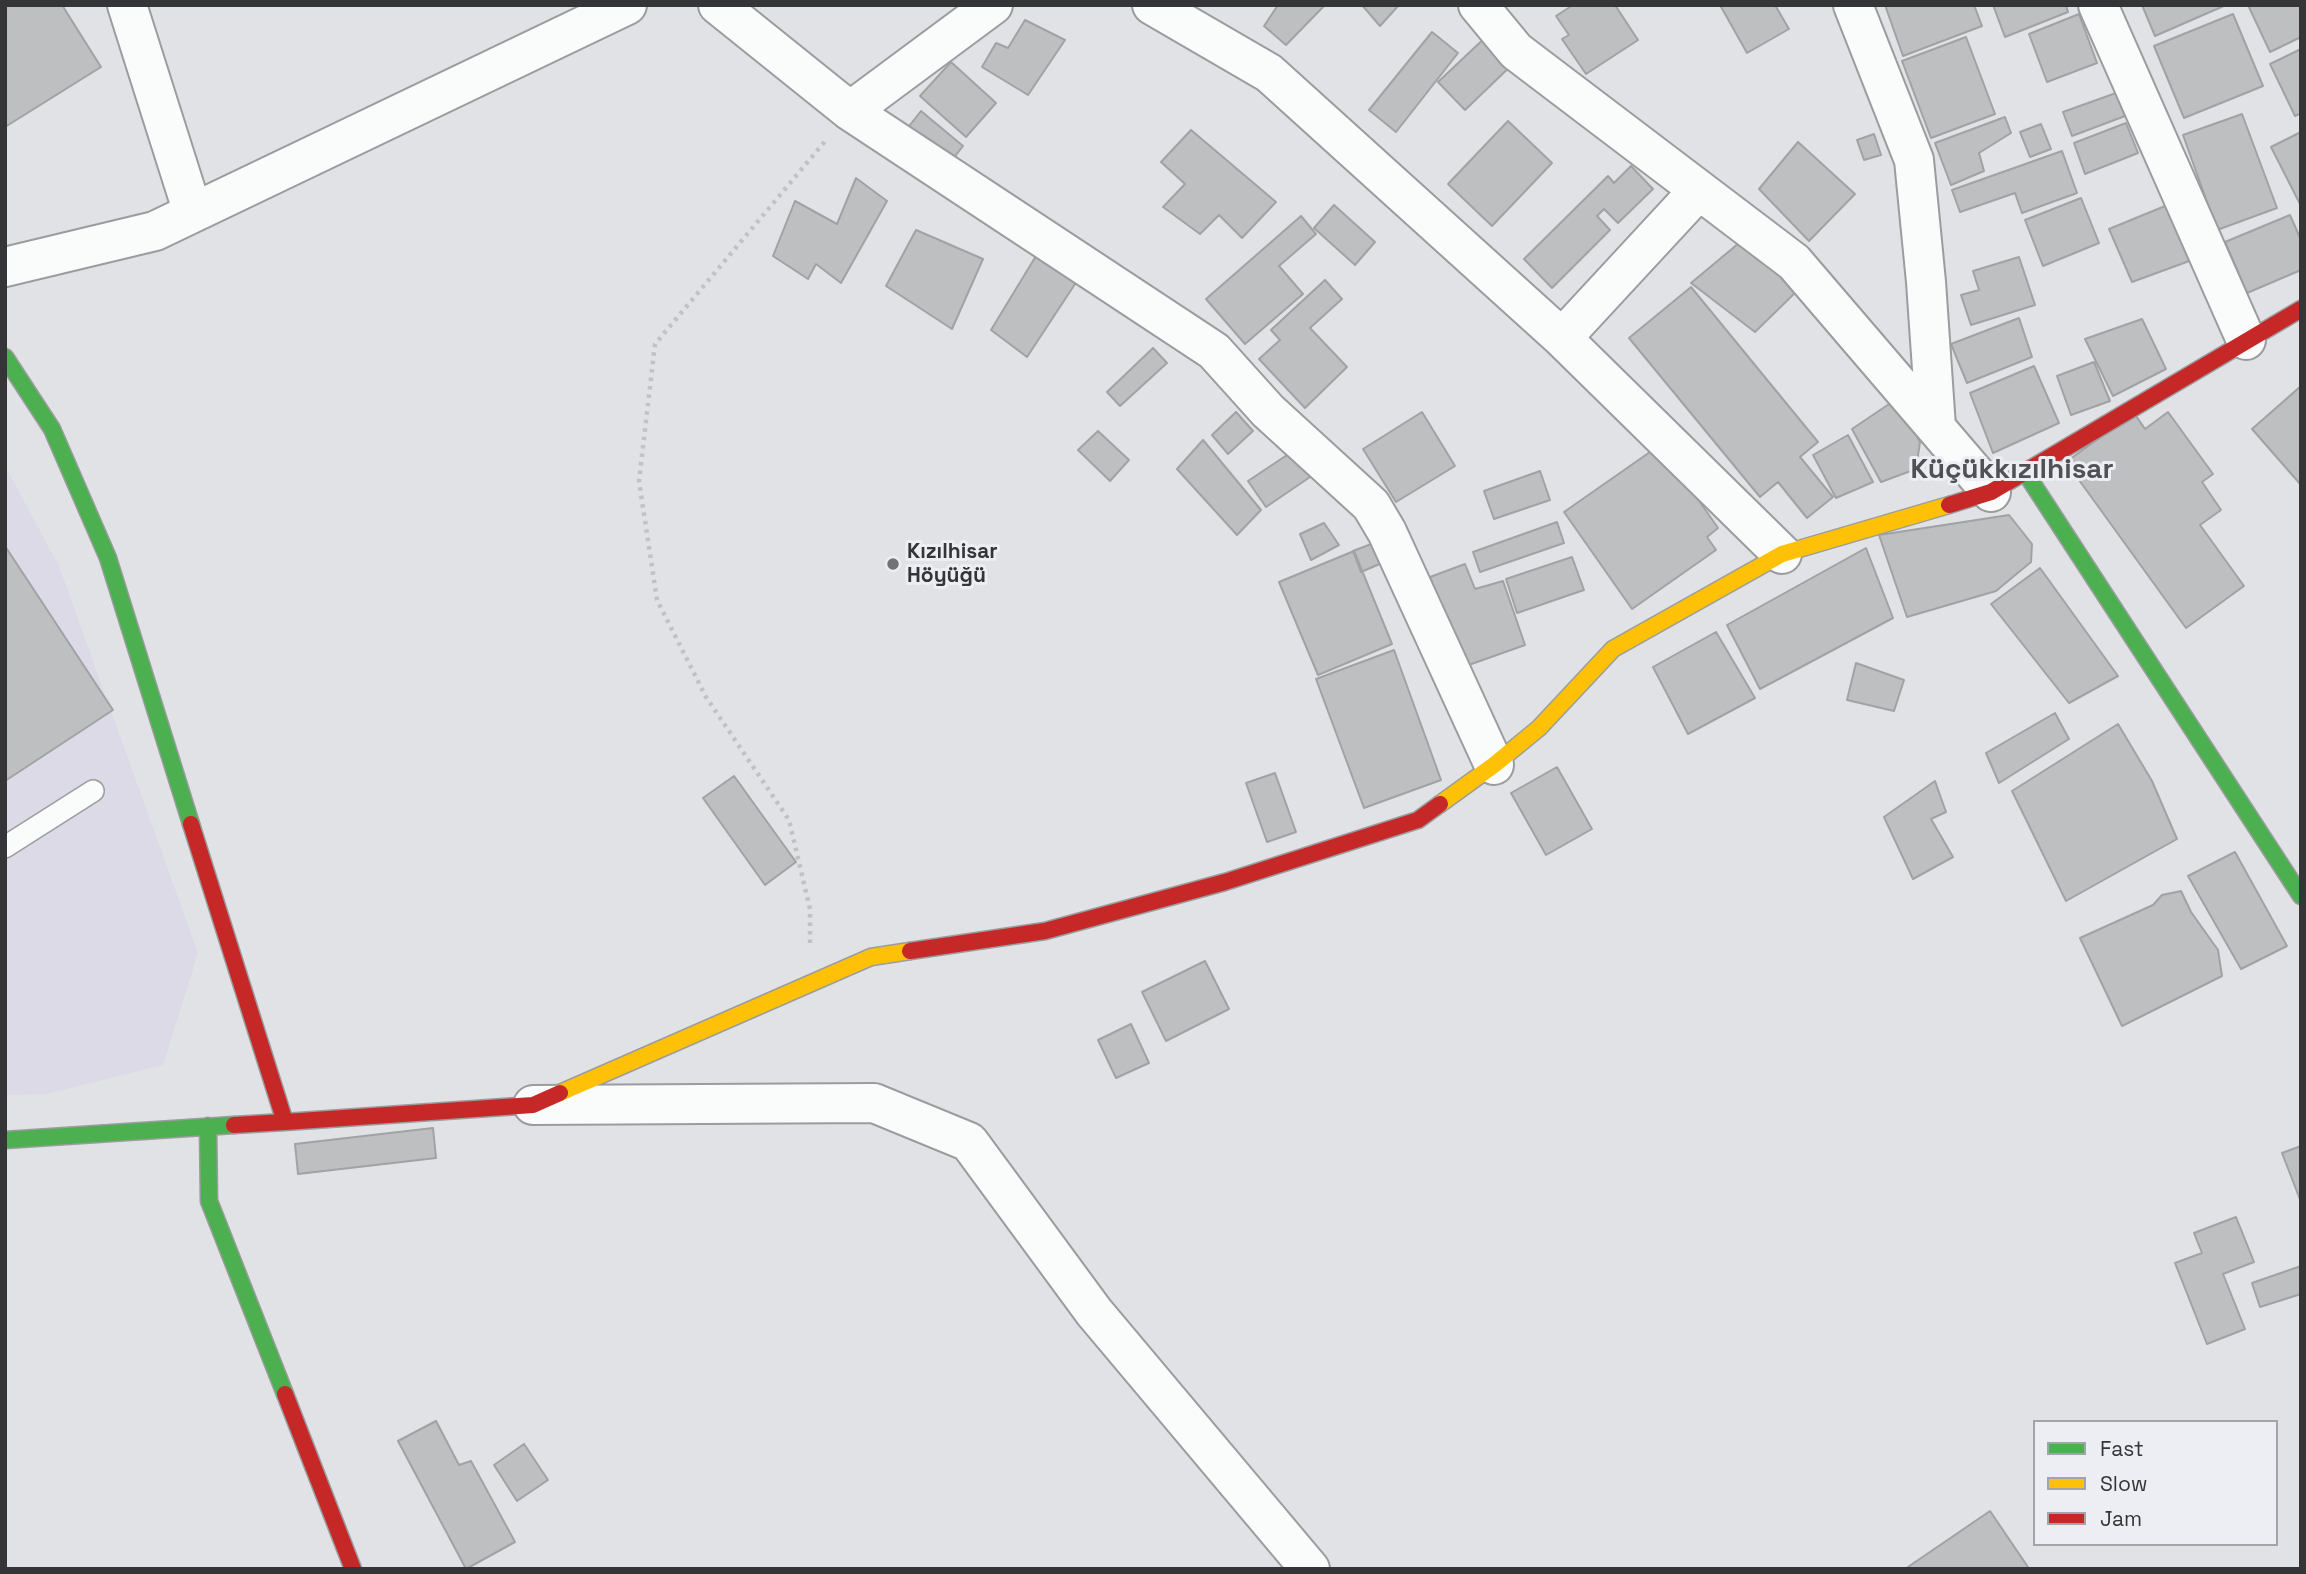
<!DOCTYPE html>
<html>
<head>
<meta charset="utf-8">
<style>
  body { margin:0 }
  #map { position:relative; width:2306px; height:1574px; overflow:hidden; background:#e0e2e5; font-family:"Space Grotesk",sans-serif }
  canvas { display:block }
  .frame { position:absolute; inset:0; border:7px solid #353537; pointer-events:none }
  .legend { position:absolute; left:2033px; top:1420px; width:245px; height:126px; box-sizing:border-box; background:#eceef3; border:2px solid #a3a4a8; margin:0; padding:9px 12px; list-style:none; font-size:21px; color:#353537 }
  .legend li { display:flex; align-items:center; gap:14px; height:35px }
  .legend b { width:35px; border:2px solid #a3a4a8 }
</style>
</head>
<body>
<div id="map">
<canvas width="2306" height="1574"></canvas>
<div class="frame"></div>
<ul class="legend">
<li><b style="height:9px;background:#4caf50"></b>Fast</li>
<li><b style="height:9px;background:#ffc107"></b>Slow</li>
<li><b style="height:9px;background:#c62828"></b>Jam</li>
</ul>
</div>
<script>
const c = document.querySelector('canvas').getContext('2d');
c.lineJoin = 'round';
function fillPath(path, color) { c.fillStyle = color; c.fill(path, 'evenodd'); }
const toPath = rows => new Path2D(rows.map(r => 'M' + r).join(''));
function trace(path, color, width, dash) { c.strokeStyle = color; c.lineWidth = width; c.lineCap = dash ? 'butt' : 'round'; c.setLineDash(dash || []); c.stroke(path); }
function write(font, color, halo, rows, align = 'center') {
  c.font = font + ' "Space Grotesk",sans-serif'; c.lineWidth = 6; c.setLineDash([]); c.textBaseline = 'middle'; c.strokeStyle = halo; c.fillStyle = color; for (const [text, x, y, turn = 0] of rows) {
    c.save(); c.translate(x, y); c.rotate((+turn || 0) * Math.PI / 180); c.textAlign = isNaN(turn) ? turn : align; if (halo) c.strokeText(text, 0, 0); c.fillText(text, 0, 0); c.restore();
  }
}
fillPath(toPath([
  [5,466,59,566,198,953,163,1065,47,1094,5,1095]
]), '#dcdae7');
const building = toPath([
  [5,5,62,5,101,67,5,127,5,5],
  [1278,5,1325,5,1286,45,1264,26,1278,5],
  [1362,5,1399,5,1380,26,1362,5],
  [1573,5,1615,5,1638,40,1586,74,1562,39,1569,35,1556,16,1573,5],
  [1720,5,1775,5,1789,29,1747,53,1720,5],
  [1885,5,1974,5,1982,26,1903,56,1885,5],
  [1993,5,2066,5,2068,12,2005,37,1993,5],
  [2142,5,2226,5,2155,36,2142,5],
  [2248,5,2301,5,2301,37,2270,52,2248,5],
  [2079,14,2097,63,2047,82,2029,34,2079,14],
  [2233,14,2263,86,2184,118,2154,46,2233,14],
  [1025,20,1065,40,1028,95,982,67,996,43,1008,48,1025,20],
  [1432,32,1458,53,1396,132,1369,110,1432,32],
  [1490,33,1516,61,1465,110,1438,82,1490,33],
  [1966,37,1995,114,1931,138,1902,61,1966,37],
  [2301,49,2301,113,2295,116,2270,64,2301,49],
  [951,62,996,103,966,137,920,96,951,62],
  [2116,93,2125,116,2072,136,2063,112,2116,93],
  [921,111,963,146,949,164,906,130,921,111],
  [2242,114,2277,208,2217,230,2183,135,2242,114],
  [2005,117,2011,133,1979,153,1984,171,1951,185,1935,143,2005,117],
  [1508,121,1552,163,1492,226,1448,184,1508,121],
  [2126,123,2138,153,2085,174,2074,143,2126,123],
  [2041,124,2051,149,2030,157,2020,132,2041,124],
  [1191,130,1276,202,1242,238,1219,215,1200,234,1163,207,1185,184,1161,162,1191,130],
  [2301,132,2301,206,2271,147,2301,132],
  [1874,134,1881,155,1864,160,1857,140,1874,134],
  [1798,142,1855,194,1809,241,1759,189,1798,142],
  [2062,151,2077,193,2022,213,2015,193,1960,212,1952,190,2062,151],
  [1631,166,1653,189,1618,223,1604,209,1597,216,1610,230,1552,288,1524,259,1608,176,1614,183,1631,166],
  [856,178,887,201,841,283,816,264,808,279,773,256,795,201,837,224,856,178],
  [2081,198,2099,243,2043,266,2025,220,2081,198],
  [2170,204,2192,260,2132,282,2109,229,2170,204],
  [1334,205,1375,242,1355,265,1314,228,1334,205],
  [2290,215,2301,240,2301,270,2247,293,2225,242,2290,215],
  [1301,216,1316,234,1279,266,1303,294,1245,344,1206,299,1301,216],
  [916,230,983,259,952,329,886,286,916,230],
  [1745,238,1800,288,1755,332,1691,283,1745,238],
  [1039,251,1079,278,1027,357,991,330,1039,251],
  [2019,257,2035,305,1971,325,1961,295,1979,290,1973,271,2019,257],
  [1325,280,1342,299,1310,328,1347,367,1305,408,1259,359,1280,340,1271,330,1325,280],
  [1691,287,1818,442,1800,457,1833,497,1807,518,1778,482,1760,497,1629,338,1691,287],
  [2019,318,2032,357,1967,383,1951,344,2019,318],
  [2142,319,2166,369,2113,396,2085,339,2142,319],
  [1153,348,1167,363,1120,406,1107,392,1153,348],
  [2094,362,2110,401,2071,415,2057,376,2094,362],
  [2034,366,2059,423,1993,453,1970,393,2034,366],
  [2301,386,2301,485,2252,429,2301,386],
  [1898,398,1920,442,1916,469,1881,482,1852,429,1898,398],
  [1236,412,1253,431,1228,454,1212,435,1236,412],
  [1422,412,1455,466,1396,502,1363,449,1422,412],
  [2168,412,2213,474,2202,482,2221,510,2200,525,2244,586,2186,628,2066,462,2134,413,2145,429,2168,412],
  [1098,431,1129,460,1110,481,1078,450,1098,431],
  [1848,435,1873,482,1836,498,1813,455,1848,435],
  [1203,440,1261,510,1237,535,1177,469,1203,440],
  [1660,445,1718,528,1707,537,1716,550,1632,609,1564,512,1660,445],
  [1296,449,1313,475,1266,507,1248,481,1296,449],
  [1540,471,1550,500,1494,519,1484,491,1540,471],
  [2009,515,2032,544,2031,562,1996,591,1907,617,1879,535,2009,515],
  [1557,522,1564,543,1480,572,1473,552,1557,522],
  [1324,523,1339,545,1311,560,1300,534,1324,523],
  [1374,543,1389,560,1361,572,1353,551,1374,543],
  [5,546,113,710,5,781,5,546],
  [1866,548,1893,618,1760,689,1727,625,1866,548],
  [1354,551,1392,644,1318,675,1279,582,1354,551],
  [1572,557,1584,590,1517,613,1506,579,1572,557],
  [1465,564,1475,589,1503,581,1525,645,1463,667,1430,577,1465,564],
  [2040,568,2118,676,2069,703,1991,604,2040,568],
  [1716,632,1755,698,1688,734,1653,667,1716,632],
  [1394,650,1441,780,1364,808,1316,679,1394,650],
  [1856,663,1904,680,1894,711,1847,700,1856,663],
  [2055,713,2069,739,1999,783,1986,753,2055,713],
  [2118,724,2152,781,2177,839,2066,901,2012,791,2118,724],
  [1557,767,1592,829,1546,855,1511,793,1557,767],
  [1275,773,1296,832,1267,842,1246,783,1275,773],
  [734,776,796,862,765,885,703,798,734,776],
  [1935,781,1946,812,1931,819,1953,857,1913,879,1884,817,1935,781],
  [2235,852,2287,946,2241,969,2188,876,2235,852],
  [2181,891,2191,912,2218,950,2222,976,2122,1026,2080,938,2153,905,2162,895,2181,891],
  [1205,961,1229,1009,1166,1041,1142,992,1205,961],
  [1131,1024,1149,1063,1116,1078,1098,1040,1131,1024],
  [433,1128,436,1158,298,1174,295,1144,433,1128],
  [2301,1146,2301,1202,2282,1153,2301,1146],
  [2236,1217,2254,1262,2223,1274,2245,1329,2207,1344,2175,1263,2202,1253,2194,1233,2236,1217],
  [2301,1266,2301,1294,2260,1307,2252,1283,2301,1266],
  [436,1421,459,1465,471,1461,515,1542,466,1569,398,1441,436,1421],
  [524,1444,548,1480,517,1501,494,1465,524,1444],
  [1990,1511,2028,1567,2025,1569,1905,1569,1990,1511]
]);
fillPath(building, '#bdbfc1');
trace(building, '#a0a2a4', 2);
const lane = toPath([
  [5,847,93,791]
]);
const street = toPath([
  [127,5,193,213],
  [718,5,850,111,1214,351,1268,411,1371,505,1387,532,1494,765],
  [1152,5,1269,73,1562,338,1782,554],
  [1478,5,1516,51,1794,262,1991,492],
  [1853,5,1914,160,1926,282,1936,427],
  [2098,5,2246,340],
  [850,111,993,5],
  [5,267,155,231,627,5],
  [1562,338,1699,190],
  [533,1105,874,1103,969,1142,1094,1312,1310,1569]
]);
const fast = toPath([
  [5,357,52,429,108,558,191,824],
  [2025,472,2301,896],
  [208,1126,209,1201,285,1394],
  [5,1140,234,1125]
]);
const slow = toPath([
  [1440,804,1494,765,1539,728,1613,649,1782,554,1949,505],
  [560,1093,871,957,910,951]
]);
const jam = toPath([
  [1949,505,1991,492,2301,309],
  [191,824,285,1122,234,1125],
  [910,951,1045,931,1225,882,1418,820,1440,804],
  [285,1122,533,1105,560,1093],
  [285,1394,353,1569]
]);
trace(lane, '#9a9c9e', 24);
trace(street, '#9a9c9e', 42);
trace(fast, '#9a9c9e', 19);
trace(slow, '#9a9c9e', 19);
trace(jam, '#9a9c9e', 19);
trace(toPath([
  [810,943,810,909,789,820,706,697,657,600,639,481,655,344,827,139]
]), '#c2c2c3', 4.5, [3.5, 5]);
trace(lane, '#fafbfb', 21);
trace(street, '#fafbfb', 38);
trace(fast, '#4caf50', 16);
trace(slow, '#ffc107', 16);
trace(jam, '#c62828', 16);
for (const [x, y, r, color] of [
  [893,564,7,"#717274"]
]) { const dot = new Path2D(); dot.arc(x, y, r, 0, 2 * Math.PI); c.fillStyle = color; c.fill(dot); trace(dot, '#eceef3', 2.5); }
write('bold 21px', '#353537', '#eceef3', [
  ["Kızılhisar",907,552],
  ["Höyüğü",907,576]
], 'left');
write('bold 28px', '#4f5155', '#eceef3', [
  ["Küçükkızılhisar",2012,470]
]);
</script>
</body>
</html>
